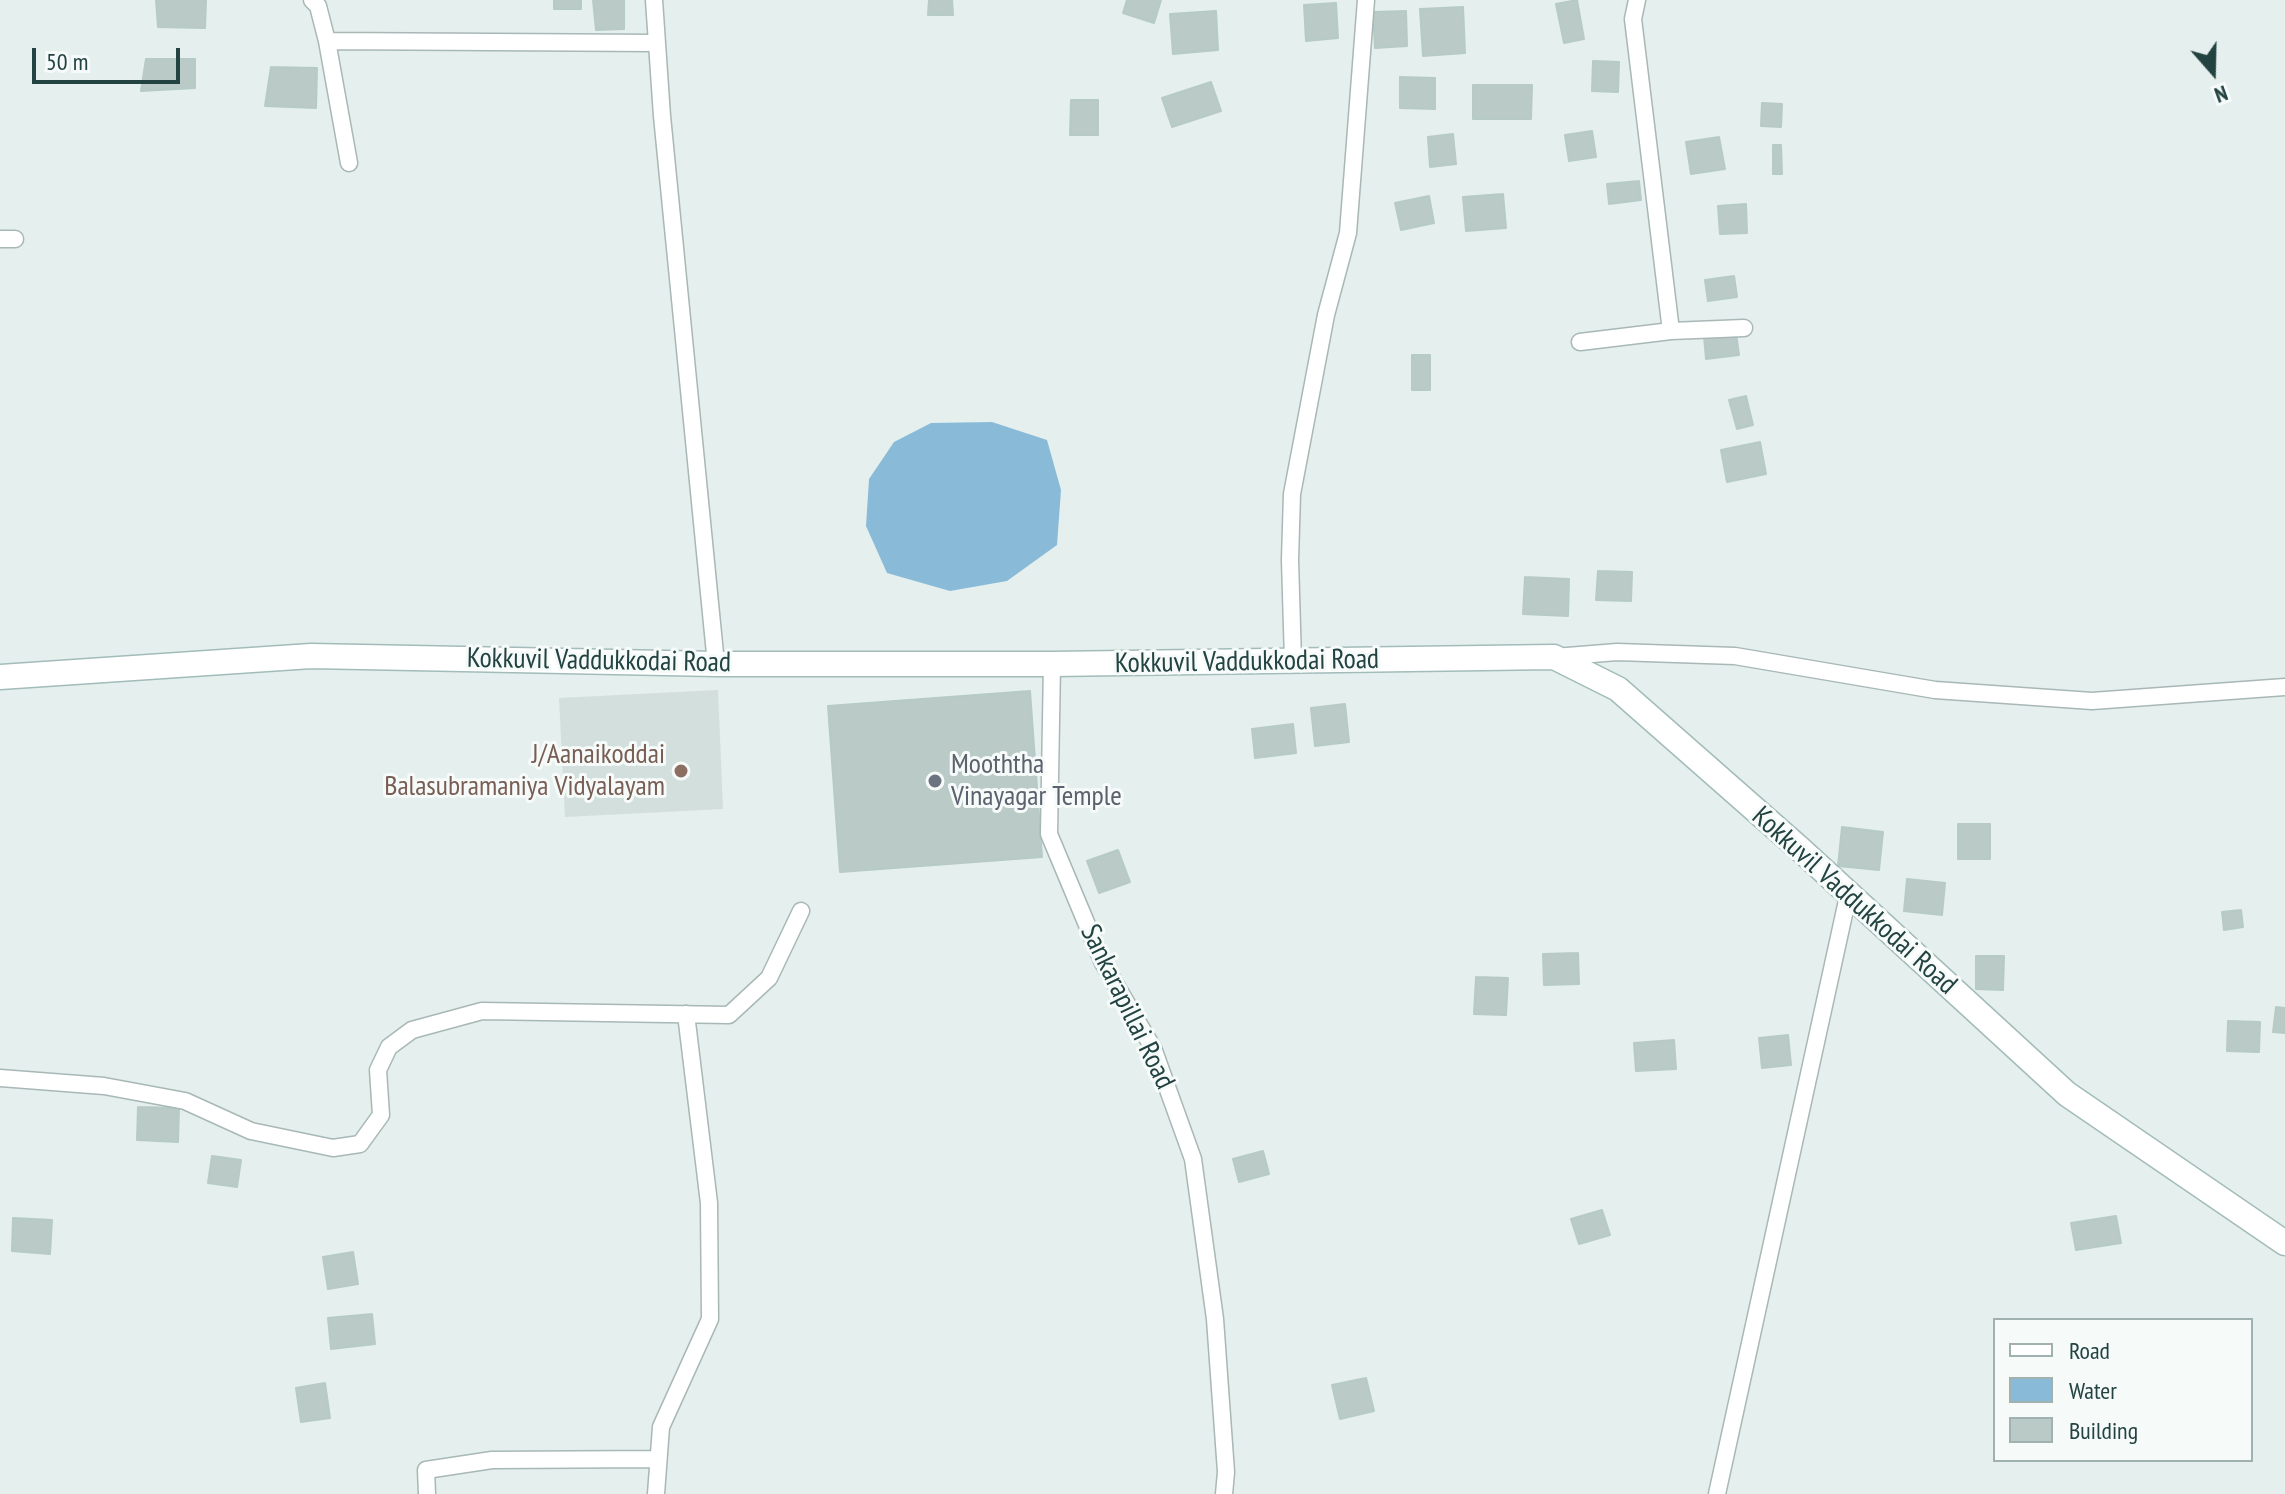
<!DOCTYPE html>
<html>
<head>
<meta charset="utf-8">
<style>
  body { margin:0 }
  #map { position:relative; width:2285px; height:1494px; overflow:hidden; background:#e5efed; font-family:"PT Sans Narrow",sans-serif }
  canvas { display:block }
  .legend { position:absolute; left:1993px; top:1318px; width:260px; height:144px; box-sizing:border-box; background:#f6fbfa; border:2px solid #a1b1b0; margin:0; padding:10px 14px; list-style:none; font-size:24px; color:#224341 }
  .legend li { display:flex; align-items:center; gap:16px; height:40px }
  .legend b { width:40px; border:2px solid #a1b1b0 }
  .north { position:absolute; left:2173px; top:32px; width:80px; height:80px; -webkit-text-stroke:6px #f6fbfa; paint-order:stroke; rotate:160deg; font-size:22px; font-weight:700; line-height:32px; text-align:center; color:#224341 }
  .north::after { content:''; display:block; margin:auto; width:28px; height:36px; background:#224341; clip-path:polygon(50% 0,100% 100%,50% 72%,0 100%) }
  .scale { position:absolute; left:32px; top:48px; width:148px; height:36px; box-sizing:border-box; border:4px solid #224341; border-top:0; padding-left:10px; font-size:24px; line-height:28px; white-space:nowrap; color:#224341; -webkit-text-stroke:6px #f6fbfa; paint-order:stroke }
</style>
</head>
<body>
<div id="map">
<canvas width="2285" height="1494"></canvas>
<ul class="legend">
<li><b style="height:10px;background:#fff"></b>Road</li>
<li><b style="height:22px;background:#89bbd8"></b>Water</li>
<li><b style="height:22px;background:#bacac7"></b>Building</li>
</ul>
<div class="north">N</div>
<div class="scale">50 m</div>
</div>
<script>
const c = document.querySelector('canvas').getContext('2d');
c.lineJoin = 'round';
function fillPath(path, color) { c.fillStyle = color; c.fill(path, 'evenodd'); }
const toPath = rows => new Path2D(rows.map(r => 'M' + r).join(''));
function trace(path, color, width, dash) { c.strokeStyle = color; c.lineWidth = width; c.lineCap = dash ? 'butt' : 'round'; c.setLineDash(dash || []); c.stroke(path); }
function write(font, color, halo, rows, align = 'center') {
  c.font = font + ' "PT Sans Narrow",sans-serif'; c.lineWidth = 6; c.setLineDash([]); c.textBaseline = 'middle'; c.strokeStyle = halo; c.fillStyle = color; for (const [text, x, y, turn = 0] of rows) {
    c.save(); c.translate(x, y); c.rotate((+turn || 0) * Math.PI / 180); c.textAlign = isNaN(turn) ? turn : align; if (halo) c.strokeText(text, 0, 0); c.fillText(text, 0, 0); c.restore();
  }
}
fillPath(toPath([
  [718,690,723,809,565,817,559,698]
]), '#d3dfdd');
fillPath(toPath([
  [992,422,1047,440,1061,490,1057,545,1007,581,950,591,887,573,866,526,869,479,894,442,931,423]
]), '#89bbd8');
const building = toPath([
  [156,0,206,0,205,28,158,27,156,0],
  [554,0,581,0,581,9,554,9,554,0],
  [593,0,624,0,624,29,596,30,593,0],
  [929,0,952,0,953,15,928,15,929,0],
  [1127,0,1161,0,1154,23,1123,13,1127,0],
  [1577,0,1584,39,1564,43,1556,4,1577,0],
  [1336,3,1338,38,1306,41,1304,5,1336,3],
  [1463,7,1465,53,1423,56,1420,9,1463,7],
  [1216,11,1218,50,1173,54,1170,14,1216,11],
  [1406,11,1407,46,1375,48,1373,12,1406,11],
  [146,59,195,59,195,88,141,91,146,59],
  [1593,61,1619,62,1618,92,1592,91,1593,61],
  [271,67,317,68,316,108,265,106,271,67],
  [1400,77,1435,78,1435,109,1400,108,1400,77],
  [1211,82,1221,111,1172,127,1162,98,1211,82],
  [1473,85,1532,85,1531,119,1473,119,1473,85],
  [1071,100,1098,100,1098,135,1070,135,1071,100],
  [1762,103,1782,104,1781,127,1761,126,1762,103],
  [1592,131,1596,157,1569,161,1565,135,1592,131],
  [1453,134,1456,164,1430,167,1428,137,1453,134],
  [1719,137,1725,169,1691,174,1686,142,1719,137],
  [1773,145,1781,145,1782,174,1773,174,1773,145],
  [1639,181,1641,200,1609,204,1607,184,1639,181],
  [1503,194,1506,228,1466,231,1463,197,1503,194],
  [1429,196,1434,223,1401,230,1395,203,1429,196],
  [1746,204,1747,233,1720,234,1718,206,1746,204],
  [1734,276,1737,297,1708,301,1705,280,1734,276],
  [1736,333,1739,355,1706,359,1704,336,1736,333],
  [1412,355,1430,355,1430,390,1412,390,1412,355],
  [1746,396,1753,425,1737,429,1729,400,1746,396],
  [1760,442,1766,474,1727,482,1721,450,1760,442],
  [1598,571,1632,572,1631,601,1596,600,1598,571],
  [1525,577,1569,579,1568,616,1523,614,1525,577],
  [1030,691,1042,857,840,872,828,706,1030,691],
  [1345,704,1349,742,1315,746,1311,708,1345,704],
  [1293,724,1296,753,1255,758,1252,729,1293,724],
  [1958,824,1990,824,1990,859,1958,859,1958,824],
  [1842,827,1883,832,1879,870,1838,866,1842,827],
  [1118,850,1130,882,1099,893,1087,861,1118,850],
  [1907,879,1945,883,1942,915,1904,911,1907,879],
  [2241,910,2243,927,2224,930,2222,912,2241,910],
  [1578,953,1579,984,1544,985,1543,954,1578,953],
  [1976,956,2004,956,2003,990,1976,989,1976,956],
  [1476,977,1508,978,1506,1015,1474,1014,1476,977],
  [2276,1007,2285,1008,2285,1033,2273,1032,2276,1007],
  [2228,1021,2260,1022,2259,1052,2227,1051,2228,1021],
  [1788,1035,1791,1065,1762,1068,1759,1038,1788,1035],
  [1674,1040,1676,1069,1636,1071,1634,1043,1674,1040],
  [138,1107,179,1108,178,1142,137,1140,138,1107],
  [1263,1151,1269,1174,1239,1182,1233,1159,1263,1151],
  [212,1156,241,1160,237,1187,208,1183,212,1156],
  [1602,1210,1610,1235,1579,1244,1571,1219,1602,1210],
  [2116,1216,2121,1243,2076,1250,2071,1223,2116,1216],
  [13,1218,52,1220,50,1254,12,1251,13,1218],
  [353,1252,358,1284,328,1289,323,1257,353,1252],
  [372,1314,375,1344,331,1349,328,1318,372,1314],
  [1366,1378,1374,1411,1340,1419,1332,1385,1366,1378],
  [325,1383,330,1418,301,1422,296,1388,325,1383]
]);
fillPath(building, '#bacac7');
trace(building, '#b6cac6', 2);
const street = toPath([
  [312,0,318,6,327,41,349,163],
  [654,0,662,116,716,664],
  [1637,0,1633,19,1671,331],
  [327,41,657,43],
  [0,239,15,239],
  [1580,342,1671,331,1744,328],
  [1555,657,1617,652,1735,656,1935,690,2092,701,2285,687],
  [1293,661,1290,560,1292,494,1326,315,1348,233,1366,0],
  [1052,664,1049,834,1103,963,1153,1048,1193,1159,1215,1319,1226,1472,1224,1494],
  [0,1078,104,1086,185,1101,251,1131,333,1148,360,1144,381,1115,378,1070,389,1047,412,1030,482,1011,729,1015,769,978,801,911],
  [427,1494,426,1470,492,1460,658,1459],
  [656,1494,661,1427,710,1319,709,1203,686,1014],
  [1717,1494,1848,896]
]);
const secondary = toPath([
  [0,677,311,656,716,664,1052,664,1554,657,1618,689,1800,849,2067,1094,2285,1243]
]);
trace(street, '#a7b8b6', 19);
trace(secondary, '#a2bcb9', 27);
trace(street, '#fff', 16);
trace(secondary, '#fff', 24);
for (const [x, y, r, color] of [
  [681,771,8,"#8d6e63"],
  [935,781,8,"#6b7280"]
]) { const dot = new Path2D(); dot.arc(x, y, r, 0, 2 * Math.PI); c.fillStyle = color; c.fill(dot); trace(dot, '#f6fbfa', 3); }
write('28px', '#224341', '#f6fbfa', [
  ["Kokkuvil Vaddukkodai Road",599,661,1],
  ["Kokkuvil Vaddukkodai Road",1247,662,-1],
  ["Kokkuvil Vaddukkodai Road",1854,901,42],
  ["Sankarapillai Road",1127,1007,64]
]);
write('28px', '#785e54', '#f6fbfa', [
  ["J/Aanaikoddai",665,755],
  ["Balasubramaniya Vidyalayam",665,787]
], 'right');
write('28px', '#5b616d', '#f6fbfa', [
  ["Mooththa",951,765],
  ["Vinayagar Temple",951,797]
], 'left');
</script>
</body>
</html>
